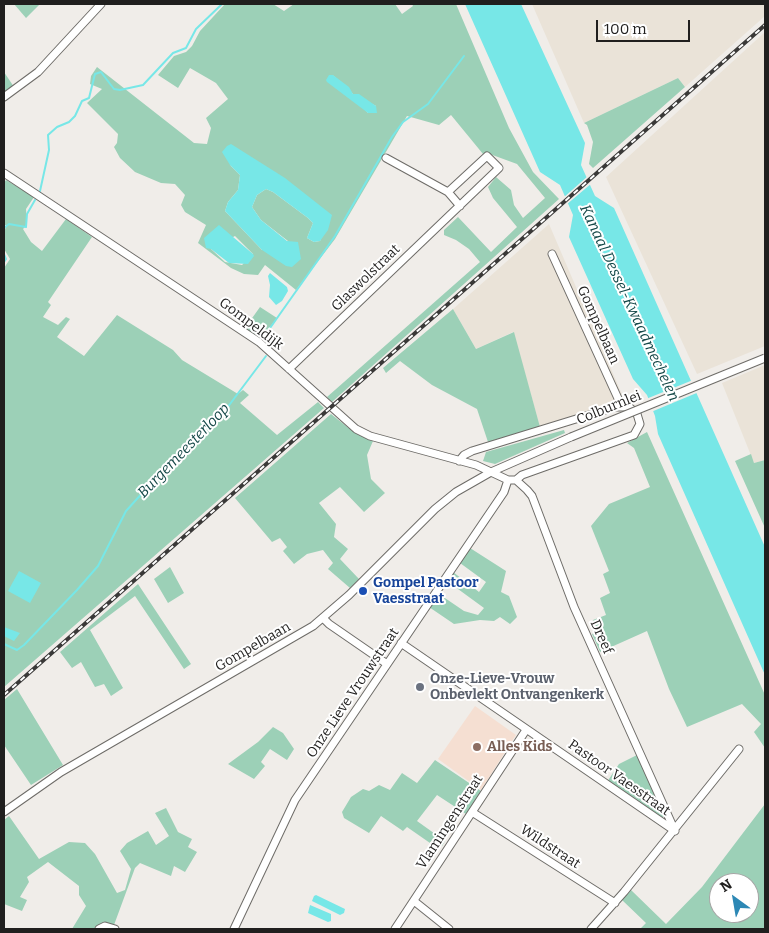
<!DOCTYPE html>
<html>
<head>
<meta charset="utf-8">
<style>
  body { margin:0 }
  #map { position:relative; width:769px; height:933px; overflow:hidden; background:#f0ede9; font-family:Bitter,serif }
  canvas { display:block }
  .frame { position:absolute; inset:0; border:5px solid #201f1e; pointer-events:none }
  .north { position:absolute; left:709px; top:873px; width:50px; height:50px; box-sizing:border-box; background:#fff; border:1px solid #a6a5a5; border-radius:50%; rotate:328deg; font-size:14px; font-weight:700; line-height:20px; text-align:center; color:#201f1e }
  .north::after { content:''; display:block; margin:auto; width:18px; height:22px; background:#2d88b5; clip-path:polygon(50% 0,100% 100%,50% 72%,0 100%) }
  .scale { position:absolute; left:596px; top:20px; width:94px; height:22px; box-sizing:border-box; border:2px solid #201f1e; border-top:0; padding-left:6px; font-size:15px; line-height:18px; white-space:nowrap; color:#201f1e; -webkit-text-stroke:4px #fff; paint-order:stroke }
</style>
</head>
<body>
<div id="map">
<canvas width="769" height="933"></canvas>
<div class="frame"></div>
<div class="north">N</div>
<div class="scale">100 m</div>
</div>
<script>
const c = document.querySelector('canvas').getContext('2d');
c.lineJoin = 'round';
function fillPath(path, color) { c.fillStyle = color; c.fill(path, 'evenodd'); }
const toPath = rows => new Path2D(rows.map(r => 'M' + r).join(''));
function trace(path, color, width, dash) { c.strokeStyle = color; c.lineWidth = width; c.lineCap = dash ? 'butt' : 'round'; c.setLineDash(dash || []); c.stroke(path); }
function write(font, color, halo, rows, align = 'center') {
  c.font = font + ' Bitter,serif'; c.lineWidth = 4; c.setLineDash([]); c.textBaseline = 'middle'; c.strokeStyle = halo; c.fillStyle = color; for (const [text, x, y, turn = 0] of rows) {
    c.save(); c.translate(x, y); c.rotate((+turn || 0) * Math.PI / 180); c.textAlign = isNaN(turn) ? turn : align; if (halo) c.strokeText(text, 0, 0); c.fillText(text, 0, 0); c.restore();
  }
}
fillPath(toPath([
  [532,4,765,4,765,16,685,87,678,78,584,123],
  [765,32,765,346,697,374,606,177],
  [549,224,624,399,540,427,513,332,476,349,453,309],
  [765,365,765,460,754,463,722,383]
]), '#eae3d8');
fillPath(toPath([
  [475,706,516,735,481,790,438,759]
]), '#f5dfd2');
fillPath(toPath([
  [14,4,40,4,26,18],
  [225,4,273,4,284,11,294,4,395,4,402,14,413,6,412,4,456,4,509,128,533,172,559,199,332,402,327,397,480,262,469,249,456,240,444,235,444,230,458,217,491,252,517,227,493,198,488,187,496,177,511,190,514,205,523,218,545,198,517,164,487,153,483,154,451,115,439,125,407,116,335,239,296,290,265,265,258,275,244,274,231,268,198,243,206,225,185,212,181,205,185,195,175,184,161,183,135,172,120,158,114,147,117,143,118,134,87,103,102,89,90,84,91,76,97,67,194,143,207,144,211,128,206,118,228,99,216,83,190,68,178,88,158,75,174,56,186,52,192,46,200,31],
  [333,75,353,94,376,106,368,113],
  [230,165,331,215,320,241,314,242,307,238,313,223,308,218,273,192,266,189,257,195,252,207,261,220,288,241,262,250,225,211,228,202,238,190,240,175],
  [235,236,253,254,242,265,225,262,211,249],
  [4,72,14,87,4,93],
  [678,78,685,87,593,168,589,164,593,142,587,125,584,123],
  [6,180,34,197,26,209,27,225,23,229,31,242,42,251,66,219,92,237,48,302,51,305,43,317,58,325,66,317,70,319,57,337,84,356,117,315,173,350,182,360,238,394,243,390,249,395,240,403,277,435,318,402,324,408,4,687,4,268,10,259,4,249,4,231,7,225,4,225,4,183],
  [260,307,277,318,261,339,245,328],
  [453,309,476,349,514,332,540,427,488,442,477,409,432,385,400,361,386,373,383,368],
  [331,414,351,430,373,441,367,455,371,479,385,493,364,512,340,487,319,503,336,524,334,537,348,549,340,559,359,579,350,588,328,569,333,563,323,550,307,554,294,564,283,551,287,547,280,538,272,542,235,498],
  [564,430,565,433,495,464,483,461,486,452],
  [647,432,765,695,765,748,754,732,761,724,742,704,687,727,669,689,647,631,600,652,592,634,598,632,593,620,606,615,600,598,610,593,603,574,609,571,591,526,609,504,650,487,634,448,627,443],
  [751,454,754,463,765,460,765,528,735,461],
  [470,548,506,571,501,592,509,596,517,617,510,624,500,617,494,621,480,620,454,624,429,607,439,594,464,611,478,615,484,608,447,581,453,572,479,592,486,582,460,563],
  [170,567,184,593,168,603,154,579],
  [138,584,191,664,184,669,135,596,90,630,123,688,111,696,104,684,95,687,81,662,72,668,60,652],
  [17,689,63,765,31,785,4,745,4,700],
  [273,727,283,733,294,749,287,760,270,749,261,762,265,766,254,779,228,764,258,742],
  [637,755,664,816,661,819,607,782,619,764],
  [435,760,481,791,466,814,437,795,417,821,445,841,442,846,432,840,430,843,407,827,403,831,381,816,369,833,344,818,342,812,351,797,363,789,369,791,379,785,390,790,402,773,417,783],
  [765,804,765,929,640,929,646,923,622,900,631,890,666,924,702,887],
  [719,883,749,883,749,913,719,913],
  [166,808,178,832,192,839,188,847,197,852,185,872,174,866,171,876,140,863,135,868,114,925,106,922,101,923,95,929,72,929,86,906,79,895,79,886,48,862,27,877,29,882,20,897,27,900,22,911,4,904,4,820,9,816,39,859,69,842,85,843,95,854,117,893,125,890,131,869,120,851,127,843,148,831,156,845,169,836,155,813]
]), '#9cd0b7');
fillPath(toPath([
  [465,4,521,4,585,143,581,165,595,196,614,208,765,547,765,675,658,434,655,416,647,395,633,379,569,237,573,215,560,185,540,172],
  [329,75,333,75,349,87,353,94,359,94,376,106,377,113,368,113,327,82,326,80],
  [231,144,285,178,332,215,328,230,320,241,314,242,307,238,313,223,308,218,273,192,266,189,257,195,252,207,261,220,287,241,298,242,301,259,292,267,286,266,262,250,225,211,228,202,238,190,240,175,230,165,222,152,227,146],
  [219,225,253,254,254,256,248,264,229,263,211,249,206,248,204,238],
  [270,273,287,287,288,291,282,301,276,305,269,297,270,285,268,276],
  [19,571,41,583,30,603,8,591],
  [4,627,20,633,14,641,4,636],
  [316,895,345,909,344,913,340,915,312,901,314,896],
  [310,905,331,914,331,921,328,922,308,913]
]), '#77e7e7');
fillPath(toPath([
  [588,176,592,183,566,205,563,198],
  [693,380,699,392,651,412,646,399]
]), '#f0ede9');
trace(toPath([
  [40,191,49,150,48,135,57,127,69,122,75,116,82,101,89,98,95,74,101,72,114,89,120,90,143,85,173,53,186,48,196,29,222,4],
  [4,228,9,224,26,227,27,214,35,200],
  [4,254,6,259,4,262],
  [263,338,335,236,392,137,403,122,428,104,464,56],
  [4,644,17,650,24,645,77,590,98,566,126,511,184,447,224,412,266,356]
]), '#77e7e7', 2);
const minor = toPath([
  [4,97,38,72,101,4],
  [386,158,448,192,460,206],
  [4,173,259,342,356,429,370,436,476,465,508,480,516,480,527,490,532,496,574,607,675,831],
  [552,254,621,405],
  [289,369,499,168,487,156,448,192],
  [459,461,464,455,472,451,615,407,629,407,637,414,640,424,634,435,522,475,516,480],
  [323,618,329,624,387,664],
  [401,643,675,831],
  [4,812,61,772,313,626,349,595,435,509,456,492,491,472,571,437],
  [472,812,615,903],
  [414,901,449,929],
  [99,929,105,926,115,929],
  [234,929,295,800,504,492,508,480],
  [395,929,526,730],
  [591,929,624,892,739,749]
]);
trace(minor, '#6e6c68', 9);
trace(minor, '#fff', 7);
const rail = toPath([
  [4,695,765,25]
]);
trace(rail, '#3a3938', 4);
trace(rail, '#fff', 2, [5.5]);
const minorBridge = toPath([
  [571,437,765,358]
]);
trace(minorBridge, '#6e6c68', 9, []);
trace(minorBridge, '#fff', 7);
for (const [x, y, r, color] of [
  [363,591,5,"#1a4fb4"],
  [420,687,5,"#6b7280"],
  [477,747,5,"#8d6e63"]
]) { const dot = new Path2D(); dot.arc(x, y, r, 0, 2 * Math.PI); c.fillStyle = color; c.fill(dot); trace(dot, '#fff', 2); }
write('14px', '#201f1e', '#fff', [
  ["Glaswolstraat",366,278,-44],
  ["Gompeldijk",251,324,37],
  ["Gompelbaan",598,325,66],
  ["Colburnlei",609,408,-22],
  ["Dreef",601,637,66],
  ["Gompelbaan",253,647,-30],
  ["Onze Lieve Vrouwstraat",353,693,-56],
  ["Pastoor Vaesstraat",619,778,35],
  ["Vlamingenstraat",450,822,-57],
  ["Wildstraat",550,847,33]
]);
write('bold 14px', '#164399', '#fff', [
  ["Gompel Pastoor",373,583],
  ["Vaesstraat",373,599]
], 'left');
write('bold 14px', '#5b616d', '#fff', [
  ["Onze-Lieve-Vrouw",430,679],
  ["Onbevlekt Ontvangenkerk",430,695]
], 'left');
write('bold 14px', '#785e54', '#fff', [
  ["Alles Kids",487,747]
], 'left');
write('italic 15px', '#134747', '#fff', [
  ["Kanaal Dessel-Kwaadmechelen",629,303,65],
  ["Burgemeesterloop",184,451,-46]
]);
</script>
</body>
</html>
